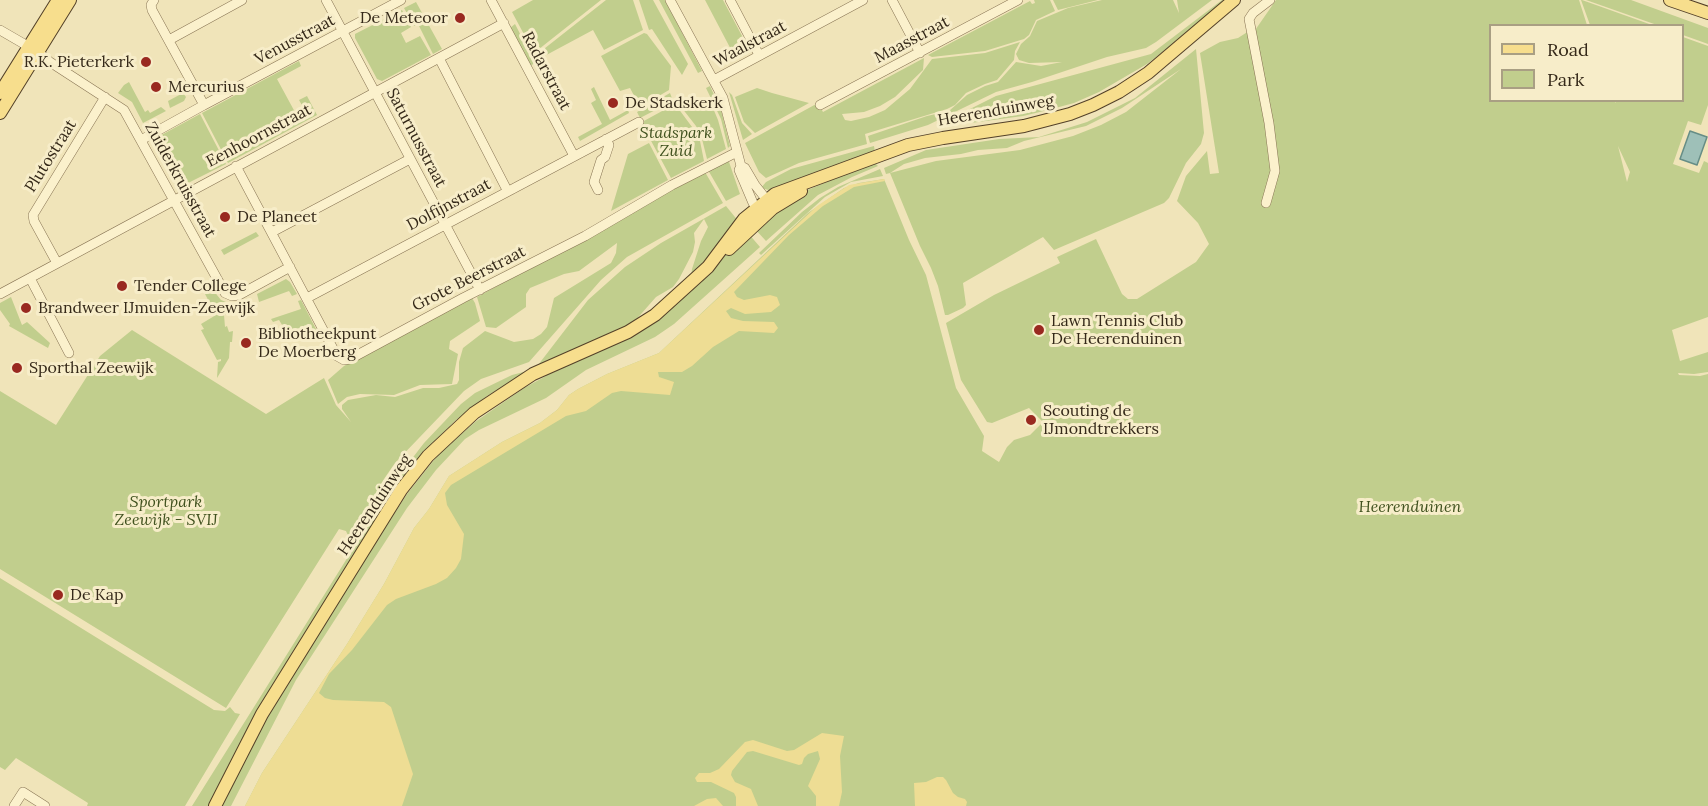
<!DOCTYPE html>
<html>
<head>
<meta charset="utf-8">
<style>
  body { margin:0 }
  #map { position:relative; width:1708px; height:806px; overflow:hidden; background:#f0e4b9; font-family:Lora,serif }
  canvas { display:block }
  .legend { position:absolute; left:1489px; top:24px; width:195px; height:78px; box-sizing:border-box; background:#f7edc9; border:2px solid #a99f83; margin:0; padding:8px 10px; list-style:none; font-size:18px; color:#352919 }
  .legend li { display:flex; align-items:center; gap:12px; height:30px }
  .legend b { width:30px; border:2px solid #a99f83 }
</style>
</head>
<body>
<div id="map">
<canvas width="1708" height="806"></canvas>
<ul class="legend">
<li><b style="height:8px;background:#f7de8d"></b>Road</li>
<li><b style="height:16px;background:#c1ce8d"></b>Park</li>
</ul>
</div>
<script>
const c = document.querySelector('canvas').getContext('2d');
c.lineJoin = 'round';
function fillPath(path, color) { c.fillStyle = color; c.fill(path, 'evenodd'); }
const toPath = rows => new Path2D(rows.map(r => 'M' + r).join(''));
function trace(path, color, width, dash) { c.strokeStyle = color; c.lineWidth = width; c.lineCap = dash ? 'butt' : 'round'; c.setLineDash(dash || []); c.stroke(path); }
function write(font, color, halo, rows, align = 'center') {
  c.font = font + ' Lora,serif'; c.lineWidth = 6; c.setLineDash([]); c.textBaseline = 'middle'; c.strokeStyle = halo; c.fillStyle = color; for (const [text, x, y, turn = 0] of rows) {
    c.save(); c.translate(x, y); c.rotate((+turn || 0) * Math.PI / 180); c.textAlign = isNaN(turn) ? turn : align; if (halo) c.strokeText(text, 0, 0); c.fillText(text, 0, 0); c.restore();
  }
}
fillPath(toPath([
  [533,0,601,0,534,53,512,12],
  [606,0,633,0,643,30,604,50,593,30,537,60,535,56],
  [639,0,653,0,688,64,682,75,652,29,649,30],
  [659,0,665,0,702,71,698,73],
  [705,0,723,0,750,51,736,59],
  [1034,0,1050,0,1055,11,1036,20,1029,35,1024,39,985,51,932,57,928,55,1030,1,1032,4,1035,3],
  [1053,0,1098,0,1058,10],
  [1102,0,1173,0,1179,13,1177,0,1212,0,1156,42,1146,48,1107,57,1032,82,996,92,928,125,870,143,868,136,927,116,949,111,967,95,985,86,998,82,1016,62,1041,66,1062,62,1029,63,1019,60,1016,54,1021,44,1030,36,1037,21,1068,8],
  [1222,0,1230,0,1147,64,1099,92,1074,103,1048,110,1023,116,963,124,968,110,996,96,1151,54],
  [1276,0,1579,0,1587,25,1490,26,1490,100,1614,100,1616,103,1616,100,1682,100,1683,37,1708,46,1708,105,1701,125,1688,121,1673,164,1699,173,1704,161,1708,163,1708,317,1672,330,1680,361,1708,352,1708,372,1694,374,1678,373,1679,375,1700,376,1708,374,1708,806,245,806,262,773,347,644,384,584,414,528,429,509,449,476,502,442,540,423,557,410,569,395,578,389,607,374,659,353,808,213,844,188,859,183,884,179,909,240,926,275,956,388,984,436,982,451,999,462,1007,447,1014,440,1030,435,1043,422,1029,408,992,423,987,422,961,380,946,323,994,295,1060,263,1057,257,1096,239,1122,294,1128,299,1137,299,1196,262,1209,244,1198,223,1177,201,1186,176,1207,151,1210,174,1219,173,1200,53,1220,42,1238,38,1249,31,1251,36],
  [1618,146,1630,172,1627,182],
  [1581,0,1582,0,1652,25,1590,25],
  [1586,0,1631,0,1708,28,1708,44,1683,35,1682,26,1657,25],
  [416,2,442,49,433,54,418,24,414,26,404,8],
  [402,10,411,27,401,33,406,43,420,36,431,55,382,81,377,79,355,38,355,34],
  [515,24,535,63,530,66,510,28],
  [644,33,647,34,671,66,669,90,640,107,630,88,620,91,601,56],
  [1020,42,1015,51,1014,60,997,80,985,84,966,93,955,105,947,109,865,134,867,144,799,163,766,178,759,172,745,143,818,103,823,112,924,58,923,70,895,97,880,106,864,112,842,114,845,120,851,121,869,117,885,110,910,89,932,59,985,53],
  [1196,49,1204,133,1201,144,1186,163,1169,198,1164,203,1054,250,1043,237,963,283,966,305,963,308,948,315,945,315,938,286,931,268,920,246,890,173,886,174,884,168,926,150,999,139,1039,137,1087,122,1135,98],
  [1181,69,1126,112,1101,125,1073,136,1020,150,936,161,890,173,904,164,925,158,961,154,978,150,1007,148,1024,141,1086,126,1122,108],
  [299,61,301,66,277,79,296,114,304,109,299,100,307,96,317,115,228,163,202,113],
  [129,82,145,112,148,110,150,113,161,107,166,111,143,123,132,102,118,93,124,85],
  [710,86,721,110,730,146,728,148,721,119,706,88],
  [594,87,610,120,628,110,629,113,580,141,578,137,602,124,591,103,596,100,591,89],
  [757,88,772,93,809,103,755,133,744,122,735,97],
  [729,92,732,95,742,123,752,134,743,140],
  [183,93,186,97,184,101,170,108,168,101],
  [670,93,673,101,640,118,637,112],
  [691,96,699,107,710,101,718,120,726,149,707,159,702,139,696,126,678,103],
  [675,104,695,131,700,141,704,161,671,178,642,124,642,122],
  [200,114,226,164,180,187,175,184,153,143,156,138],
  [649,143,668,180,611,211,628,154],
  [874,146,875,152,772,191,761,188,766,182,791,169],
  [728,159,740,194,726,201,708,170],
  [874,162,878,166,852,177,818,195,766,241,754,228,798,194],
  [880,169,883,176,851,182,825,197,761,255,759,253,802,212,820,198,838,187],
  [705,172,723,203,627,257,601,280,529,362,481,379,464,391,395,463,384,479,350,540,346,531,339,529,226,708,0,569,0,391,56,425,100,356,132,330,266,414,324,378,336,405,351,422,342,409,342,405,348,400,376,395,395,397,423,388,439,388,457,384,459,380,459,362,463,348,485,331,514,342,533,339,541,334,547,327,554,298,611,263,616,253,617,243,579,271,564,274,530,288,526,294,526,307,496,328,486,327,477,297],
  [726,206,739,222,691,278,692,269,701,241,708,227,704,219,694,233,695,242,693,252,679,279,673,287,656,297,634,322,514,380,487,396,456,420,431,445,278,676,249,726,209,806,192,806,356,544,392,481,404,469,424,443,461,404,475,393,512,375,535,369,588,300,625,267,661,243],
  [256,232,259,236,224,255,221,250],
  [748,233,760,247,674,324,655,337,586,370,546,398,479,430,465,439,436,470,407,508,296,680,231,806,221,806,259,727,319,630,407,494,438,455,475,422,524,388,546,376,545,373,669,310],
  [286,279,290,282,297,294,292,296,289,291,259,302,257,294],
  [213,290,221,300,231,304,238,304,247,300,248,303,250,303,252,311,249,305,224,315,225,327,227,326,229,332,233,331,232,342,230,342,229,358,217,378,218,362,221,361,221,359,217,360,201,330,204,329,201,324,216,315,205,294],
  [11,297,22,325,27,322,50,343,48,348,9,326,10,324,0,310,0,303],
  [472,298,475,303,480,321,450,341,449,349,458,354,452,384,420,385,394,395,360,394,347,397,338,404,328,380,344,366],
  [301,300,317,331,316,335,313,337,311,331,279,331,284,328,279,320,273,322,271,319,301,309,298,301],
  [0,578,214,710,225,711,230,707,235,713,240,714,185,806,87,806,88,803,16,758,5,770,0,767]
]), '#c1ce8d');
fillPath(toPath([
  [884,179,885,181,854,187,823,206,789,235,734,292,737,297,744,300,770,295,777,297,780,305,771,312,745,314,731,308,726,311,731,318,743,321,774,322,778,328,774,333,739,331,713,347,692,366,682,372,658,372,659,377,674,382,670,395,621,391,612,393,586,411,566,416,451,485,445,493,447,505,464,534,461,559,456,568,447,578,436,584,396,599,387,605,352,650,329,674,319,693,325,698,333,700,384,702,391,707,413,774,402,806,245,806,262,773,347,644,384,584,414,528,429,509,449,476,502,442,540,423,557,410,569,395,578,389,607,374,659,353,817,206,849,185],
  [822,733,844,736,840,756,842,792,839,806,816,806,816,796,808,786,820,759,818,751,808,754,804,758,802,764,799,765,753,751,747,752,732,771,731,775,735,782,751,789,758,806,736,806,736,797,734,793,711,782,697,782,695,778,699,773,710,773,719,769,745,742,753,740,787,751,794,750],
  [937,777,943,777,946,780,953,793,958,797,965,799,967,802,966,806,915,806,914,783,926,782],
  [716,798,723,806,694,806,707,799]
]), '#eedd94');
const water = toPath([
  [1690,131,1707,137,1697,165,1680,159,1690,131]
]);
fillPath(water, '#9ec0b8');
trace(water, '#668d86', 1.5);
const minor = toPath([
  [326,0,480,290],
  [491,0,574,156],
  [670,0,723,98,741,166,739,170,753,203,760,213],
  [730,0,759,55],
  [892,0,920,53],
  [0,30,38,52,50,62,124,110,225,293,232,296,239,295,290,267],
  [169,40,242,0],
  [439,58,507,190],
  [714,80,863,0],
  [204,105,401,0],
  [820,105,1018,0],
  [141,140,204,105,152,10,151,5,154,0],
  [236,166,337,356,344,360,350,359,463,298,585,236,672,185,737,152],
  [741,166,745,168,755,185,770,204],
  [598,190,594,182,601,160,605,157,609,145,606,139],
  [1266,203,1275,171,1269,123,1249,19,1253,13,1270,0],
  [272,232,410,159],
  [57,263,34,221,33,215,105,97],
  [30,278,69,353],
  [0,294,504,23],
  [307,298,639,122],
  [14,806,23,792,45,806]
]);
const major = toPath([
  [1670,0,1708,13],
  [0,93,58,0],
  [0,113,70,0],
  [729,249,773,208,801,191],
  [215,806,262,714,401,490,428,456,474,413,533,374,628,332,655,315,708,267,744,219,775,194,908,145,943,138,1024,126,1070,114,1093,105,1119,92,1148,73,1234,0]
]);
trace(minor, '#877353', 10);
trace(major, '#534028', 14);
trace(minor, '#fbf1cc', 9);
trace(major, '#f7de8d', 12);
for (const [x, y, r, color] of [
  [460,18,6,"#992920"],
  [146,62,6,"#992920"],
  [156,87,6,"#992920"],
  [613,103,6,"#992920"],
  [225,217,6,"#992920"],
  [122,286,6,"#992920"],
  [26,308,6,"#992920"],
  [1039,330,6,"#992920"],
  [246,343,6,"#992920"],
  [17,368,6,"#992920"],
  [1031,420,6,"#992920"],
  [58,595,6,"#992920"]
]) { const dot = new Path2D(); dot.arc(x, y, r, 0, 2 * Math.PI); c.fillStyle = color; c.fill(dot); trace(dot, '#f7edc9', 2); }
write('16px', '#352919', '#f7edc9', [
  ["De Meteoor",448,18,"right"],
  ["R.K. Pieterkerk",134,62,"right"],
  ["Mercurius",168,87],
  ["De Stadskerk",625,103],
  ["De Planeet",237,217],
  ["Tender College",134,286],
  ["Brandweer IJmuiden-Zeewijk",38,308],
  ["Lawn Tennis Club",1051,321],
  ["De Heerenduinen",1051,339],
  ["Bibliotheekpunt",258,334],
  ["De Moerberg",258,352],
  ["Sporthal Zeewijk",29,368],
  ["Scouting de",1043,411],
  ["IJmondtrekkers",1043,429],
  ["De Kap",70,595]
], 'left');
write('16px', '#352919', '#f7edc9', [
  ["Venusstraat",295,40,-28],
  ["Maasstraat",912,40,-28],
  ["Waalstraat",750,44,-28],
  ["Radarstraat",546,71,62],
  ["Heerenduinweg",996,111,-10],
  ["Eenhoornstraat",259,136,-28],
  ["Saturnusstraat",416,138,62],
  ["Plutostraat",51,156,-58],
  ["Zuiderkruisstraat",180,180,61],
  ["Dolfijnstraat",449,205,-28],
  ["Grote Beerstraat",469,279,-27],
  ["Heerenduinweg",375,505,-56]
]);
write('italic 16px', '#41521f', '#f7edc9', [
  ["Stadspark",676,133],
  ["Zuid",676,151],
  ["Sportpark",166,502],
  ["Zeewijk - SVIJ",166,520],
  ["Heerenduinen",1410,507]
]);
</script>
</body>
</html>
